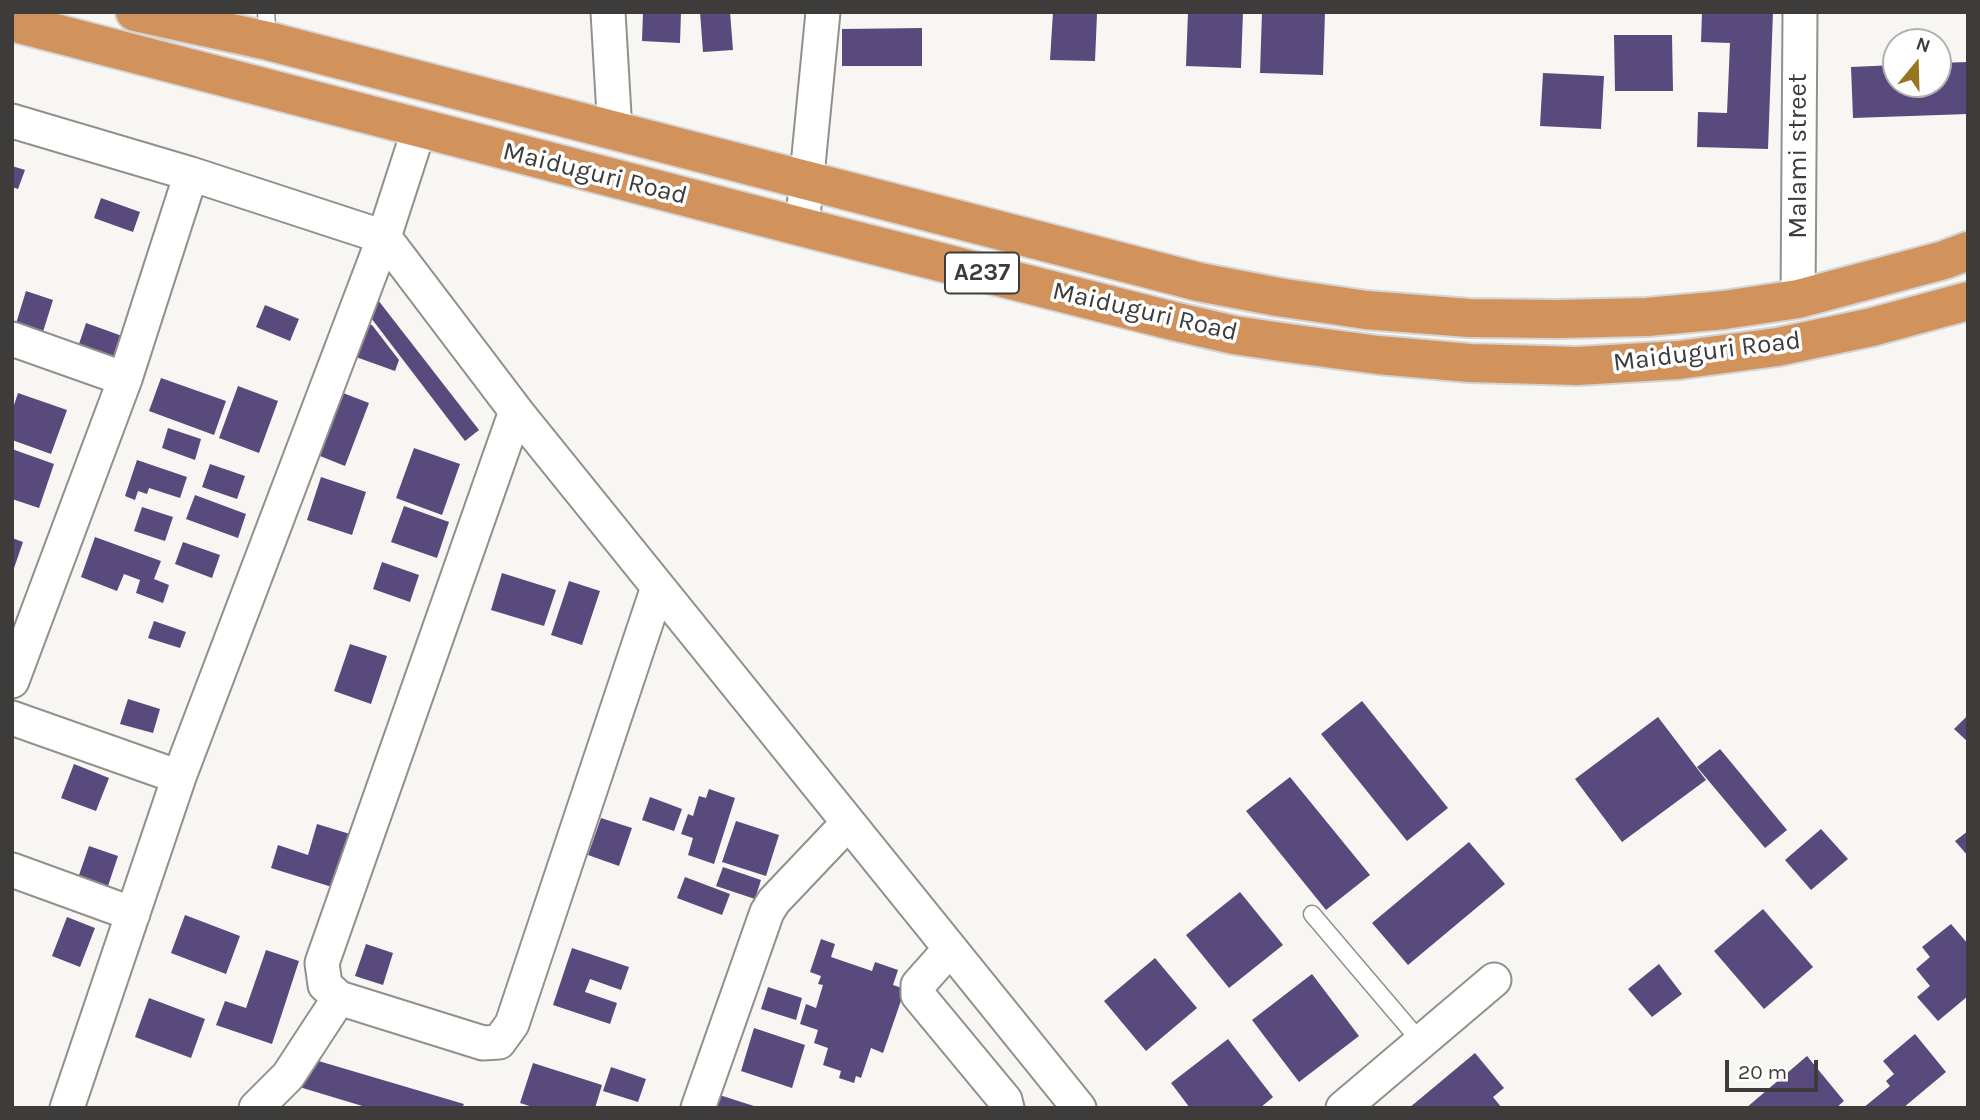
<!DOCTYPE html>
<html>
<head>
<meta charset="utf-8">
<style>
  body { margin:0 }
  #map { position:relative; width:1980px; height:1120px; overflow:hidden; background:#f7f6f2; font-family:Karla,sans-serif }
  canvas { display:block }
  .frame { position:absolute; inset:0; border:14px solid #3d3c3b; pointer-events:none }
  .north { position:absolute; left:1882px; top:28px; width:70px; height:70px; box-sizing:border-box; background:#fff; border:2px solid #b1b1b1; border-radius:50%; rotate:19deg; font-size:19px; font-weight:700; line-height:28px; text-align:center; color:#3d3c3b }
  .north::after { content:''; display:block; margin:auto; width:24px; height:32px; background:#987620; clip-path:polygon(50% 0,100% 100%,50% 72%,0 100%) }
  .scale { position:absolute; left:1725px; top:1060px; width:93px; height:32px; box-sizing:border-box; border:4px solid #3d3c3b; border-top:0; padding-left:9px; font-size:21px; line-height:24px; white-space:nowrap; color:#3d3c3b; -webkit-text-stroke:5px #fff; paint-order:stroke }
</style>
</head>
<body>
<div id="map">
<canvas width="1980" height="1120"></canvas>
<div class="frame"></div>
<div class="north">N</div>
<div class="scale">20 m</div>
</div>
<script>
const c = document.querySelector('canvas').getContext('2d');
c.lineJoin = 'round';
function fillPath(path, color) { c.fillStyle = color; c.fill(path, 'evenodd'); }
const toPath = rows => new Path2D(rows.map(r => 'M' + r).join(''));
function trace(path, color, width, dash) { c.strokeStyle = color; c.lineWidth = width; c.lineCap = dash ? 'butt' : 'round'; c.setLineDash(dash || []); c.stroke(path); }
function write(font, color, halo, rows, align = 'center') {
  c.font = font + ' Karla,sans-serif'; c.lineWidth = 7; c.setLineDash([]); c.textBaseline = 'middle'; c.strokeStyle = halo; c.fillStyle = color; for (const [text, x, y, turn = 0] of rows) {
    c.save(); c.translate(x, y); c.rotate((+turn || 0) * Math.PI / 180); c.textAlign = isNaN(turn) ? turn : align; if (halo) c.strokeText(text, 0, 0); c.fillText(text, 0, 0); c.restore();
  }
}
fillPath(toPath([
  [643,12,681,12,680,43,642,41],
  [700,12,730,12,733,50,703,52],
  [1053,12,1097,14,1095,61,1050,60],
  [1188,12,1243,12,1241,68,1186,66],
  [1262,12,1325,12,1323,75,1260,73],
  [1702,12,1773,12,1768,149,1697,147,1698,112,1727,113,1730,43,1701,42],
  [922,28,922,66,842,66,842,29],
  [1614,35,1672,35,1673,91,1615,91],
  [1968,62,1968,114,1853,118,1851,67,1896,65,1896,84,1938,84,1938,63],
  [1543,73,1604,76,1601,129,1540,126],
  [12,166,25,170,18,189,12,187],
  [101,198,140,212,133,232,94,218],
  [26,291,53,300,41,338,14,330],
  [378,300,479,430,465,441,365,310],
  [265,305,299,319,290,341,256,327],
  [86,323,125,337,117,360,78,347],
  [367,324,372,325,399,360,395,371,356,357],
  [161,378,226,401,214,435,149,411],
  [238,386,278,401,259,453,219,438],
  [18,393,67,410,51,454,12,440,12,411],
  [343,393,369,403,345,466,320,456],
  [168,428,201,439,195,460,162,448],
  [414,448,460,464,442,515,396,498],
  [12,449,54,464,39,508,12,499],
  [137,460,187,477,180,498,149,488,147,494,138,491,135,500,125,496],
  [210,464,245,476,237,499,202,487],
  [321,477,366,492,352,535,307,520],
  [195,495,246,514,238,538,186,519],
  [404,506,449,522,437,558,391,542],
  [142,507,173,517,165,541,134,531],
  [95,537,161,561,154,579,169,585,163,603,136,593,140,580,124,574,117,591,81,577],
  [12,538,23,542,13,571,12,571],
  [183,542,220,555,212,578,175,564],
  [382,562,419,575,410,602,373,589],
  [502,573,556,590,544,626,491,610],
  [569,581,600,591,582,645,551,635],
  [154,621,186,632,180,648,148,638],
  [350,644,387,656,371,704,334,691],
  [128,699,160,709,153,733,120,724],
  [1362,701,1448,808,1407,841,1321,734],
  [1968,715,1968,742,1954,729],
  [1658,717,1706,780,1622,842,1575,779],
  [1720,749,1787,830,1765,848,1697,767],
  [74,764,109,778,96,811,61,798],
  [1290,777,1370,875,1326,910,1246,811],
  [709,789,735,798,714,864,688,855,693,838,681,834,688,814,693,816,699,796,706,798],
  [650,797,682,809,674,831,642,820],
  [601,818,632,828,619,866,588,855],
  [736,821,779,835,766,876,722,862],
  [317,824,350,834,332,887,271,868,278,845,308,855],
  [1821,829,1848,859,1811,890,1785,860],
  [1968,831,1968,856,1955,841],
  [1469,842,1505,884,1408,965,1372,923],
  [89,846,118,856,107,889,78,878],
  [723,867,761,880,755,899,716,886],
  [685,877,730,894,722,915,677,898],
  [1240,892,1283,945,1229,988,1186,935],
  [1763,909,1813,967,1764,1009,1714,951],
  [185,915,240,936,226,974,171,953],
  [67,917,95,928,80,967,52,956],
  [1951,924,1968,944,1968,996,1938,1021,1917,997,1930,986,1916,969,1930,957,1922,947],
  [821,939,835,944,831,957,872,971,875,962,898,970,893,985,905,989,883,1053,871,1048,861,1078,856,1076,854,1083,839,1078,841,1071,823,1065,828,1048,814,1043,818,1030,800,1024,806,1004,816,1008,823,985,818,984,821,976,810,972],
  [366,944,393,953,383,985,355,976],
  [572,948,629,967,621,990,590,979,585,992,617,1003,610,1024,553,1005],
  [266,950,299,961,272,1044,216,1025,225,1001,246,1008],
  [1155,958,1197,1008,1146,1051,1104,1001],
  [1659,964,1682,994,1652,1017,1628,989],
  [1312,974,1359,1036,1299,1082,1252,1020],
  [768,987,802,998,796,1020,761,1009],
  [149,998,205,1019,191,1058,135,1037],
  [754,1028,805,1045,792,1088,741,1071],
  [1915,1034,1946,1072,1903,1108,1863,1108,1890,1086,1886,1081,1894,1074,1883,1061],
  [1228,1039,1273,1097,1260,1108,1190,1108,1171,1083],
  [1475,1053,1504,1088,1493,1097,1502,1108,1409,1108],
  [1807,1056,1844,1101,1836,1108,1746,1108],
  [305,1057,464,1104,462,1108,369,1108,296,1086],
  [533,1063,602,1085,595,1108,536,1108,520,1103],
  [611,1067,646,1079,638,1102,603,1091],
  [710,1092,757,1107,757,1108,705,1108]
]), '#594a7d');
const lane = toPath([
  [266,12,268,41],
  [1312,914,1421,1042]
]);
const street = toPath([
  [608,12,615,132],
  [12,121,191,174,384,237,516,411,1079,1108],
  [802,227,823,12],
  [1798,299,1800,12],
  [12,339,125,379],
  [516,411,322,963,325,985,339,998,483,1043,499,1042,512,1024,658,587],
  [12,681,125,379,191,174],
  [12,718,179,777],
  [12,870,133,914],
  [950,949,918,985,918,995,1005,1100,1007,1108],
  [67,1108,179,777,384,237,419,129],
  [256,1108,288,1076,339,998],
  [698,1108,767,912,774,901,848,823],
  [1343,1108,1494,980]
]);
const highway = toPath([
  [135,12,268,41,1199,282,1278,297,1366,310,1469,318,1557,319,1647,317,1724,310,1798,299,1944,260,1968,251],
  [12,22,802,227,1173,321,1234,335,1288,343,1378,355,1470,363,1577,366,1679,360,1777,347,1872,327,1968,301]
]);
trace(lane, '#91908c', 19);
trace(street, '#91908c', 37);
trace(highway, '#d4d4d4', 42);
trace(lane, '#fff', 16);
trace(street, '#fff', 33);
trace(highway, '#d2925c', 38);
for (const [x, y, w] of [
  [982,273,74]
]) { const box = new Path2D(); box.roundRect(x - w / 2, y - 20.5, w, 41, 5); c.fillStyle = '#fff'; c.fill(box); trace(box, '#3d3c3b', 2); }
write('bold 24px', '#3d3c3b', null, [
  ["A237",982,273]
]);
write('26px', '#3d3c3b', '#fff', [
  ["Malami street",1799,156,-90],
  ["Maiduguri Road",595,174,14],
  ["Maiduguri Road",1145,312,13],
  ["Maiduguri Road",1707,352,-7]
]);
</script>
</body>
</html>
